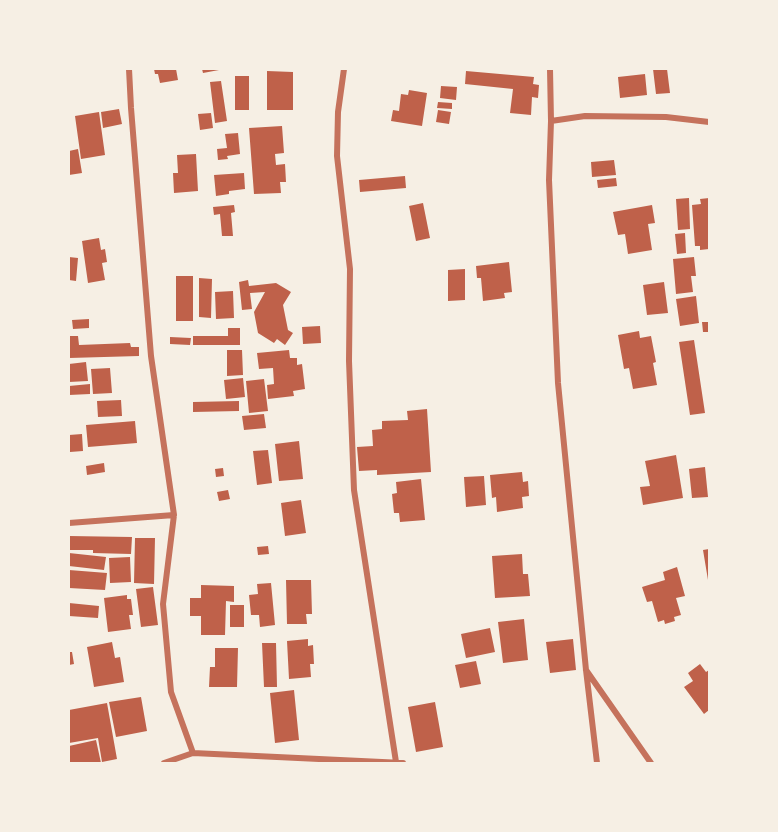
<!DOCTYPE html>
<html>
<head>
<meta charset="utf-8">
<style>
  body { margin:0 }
  #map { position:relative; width:778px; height:832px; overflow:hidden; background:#f6efe4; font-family:Montserrat,sans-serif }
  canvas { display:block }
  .frame { position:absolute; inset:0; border:70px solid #f6efe4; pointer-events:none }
</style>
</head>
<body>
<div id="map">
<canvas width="778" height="832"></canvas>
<div class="frame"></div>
</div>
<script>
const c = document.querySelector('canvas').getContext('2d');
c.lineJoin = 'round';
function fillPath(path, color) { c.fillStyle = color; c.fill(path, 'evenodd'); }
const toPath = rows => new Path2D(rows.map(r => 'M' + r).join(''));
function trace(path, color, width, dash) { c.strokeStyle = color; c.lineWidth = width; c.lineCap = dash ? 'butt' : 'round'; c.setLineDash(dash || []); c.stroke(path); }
fillPath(toPath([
  [154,69,176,69,178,80,160,83,158,74,155,74],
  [202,69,219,69,219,70,203,73],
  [653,69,667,69,670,93,656,94],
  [267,71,293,72,293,110,267,110],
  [466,71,534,77,533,84,539,85,538,98,532,97,531,115,510,113,513,89,465,84],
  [645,74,647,95,620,98,618,77],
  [235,76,249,76,249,110,235,110],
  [221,81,227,121,215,123,210,82],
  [441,86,457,87,456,100,440,98],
  [409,90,427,93,422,126,391,121,393,110,399,111,401,94,408,95],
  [438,102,452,103,452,109,437,108],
  [119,109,122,124,103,128,101,112],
  [438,110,451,112,449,124,436,122],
  [99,112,105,155,81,159,75,116],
  [211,113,213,128,200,130,198,114],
  [282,126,284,153,275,154,276,165,285,164,286,182,280,182,281,193,254,194,249,128],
  [238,133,240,154,227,156,228,159,218,160,217,149,227,148,225,134],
  [78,149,82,173,69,175,69,151],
  [196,154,198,191,174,193,173,173,178,173,177,155],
  [614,160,616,175,592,177,591,162],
  [244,173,245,189,229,191,229,194,216,196,214,175],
  [405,176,406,188,360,192,359,180],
  [616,178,617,186,598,188,597,180],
  [689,198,690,229,678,230,676,199],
  [709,198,709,249,700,250,700,246,695,246,692,205,701,204,700,199],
  [423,203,430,238,416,241,409,206],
  [234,205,235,212,231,213,233,236,222,236,220,214,214,215,213,207],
  [652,205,655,223,648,224,652,250,628,254,625,234,618,235,613,212],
  [685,233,686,253,677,254,675,234],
  [99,238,101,250,105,249,107,262,102,263,105,280,88,283,82,241],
  [69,257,78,258,76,281,69,280],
  [694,257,696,276,691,276,693,292,676,294,673,259],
  [509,262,512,292,504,293,505,298,483,301,481,278,477,278,476,266],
  [465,269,465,300,448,301,448,270],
  [176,276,193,276,193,321,176,321],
  [199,278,212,279,211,318,199,317],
  [248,280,249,286,276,283,291,292,283,305,288,330,293,333,285,345,277,339,274,343,258,333,254,312,265,292,250,293,252,309,242,310,239,282],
  [664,282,668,313,647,315,643,285],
  [233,291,234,318,216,319,215,292],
  [696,296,699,323,680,326,676,299],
  [89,319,89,328,73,329,72,320],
  [702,322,709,322,709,332,703,332],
  [320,326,321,343,303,344,302,327],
  [228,328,240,328,240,345,193,345,193,336,228,336],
  [639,331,640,338,651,336,656,362,653,363,657,385,633,389,629,368,624,369,618,335],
  [69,336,78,336,79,345,130,343,131,347,139,347,139,356,69,358],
  [170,337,191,338,190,345,170,344],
  [694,340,705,413,690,415,679,342],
  [227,350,242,350,243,375,227,376],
  [289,350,290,358,297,358,297,365,302,364,305,389,293,391,294,396,268,399,267,385,274,384,273,368,259,369,257,353],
  [86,362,88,381,69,382,69,364],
  [110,368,112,393,93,394,91,369],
  [243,378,245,397,226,399,224,380],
  [264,379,268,411,249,413,246,381],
  [90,384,90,394,69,395,69,386],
  [121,400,122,416,98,417,97,401],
  [239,401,239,411,193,412,193,402],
  [427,409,431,472,377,475,377,470,359,471,357,447,373,446,372,430,382,429,382,421,408,420,407,411],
  [264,414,266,428,244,430,242,416],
  [135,421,137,443,88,447,86,425],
  [82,434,83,451,70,452,69,435],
  [299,441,303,479,279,481,275,444],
  [268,450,272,483,257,485,253,451],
  [676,455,683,498,643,505,640,487,650,486,645,461],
  [104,463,105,472,87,475,86,466],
  [705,467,708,497,692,498,689,469],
  [223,468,224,476,216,477,215,469],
  [522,472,523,482,528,481,529,496,522,497,523,508,497,512,496,497,492,498,490,475],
  [484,476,486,505,466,507,464,477],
  [421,479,425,520,400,522,399,513,394,513,392,494,397,493,396,482],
  [228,490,230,499,219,501,217,492],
  [301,500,306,533,285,536,281,503],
  [69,536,132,537,131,554,93,553,93,550,69,550],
  [135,538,155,538,154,584,134,583],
  [268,546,269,554,258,555,257,547],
  [709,549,709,580,708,580,703,550],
  [69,553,106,557,104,570,69,566],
  [522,554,523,574,528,574,530,596,495,598,492,556],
  [130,557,131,582,110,583,109,558],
  [677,567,685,596,676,598,681,615,674,617,675,621,665,624,664,620,658,622,652,601,647,602,642,587,665,580,663,572],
  [69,570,107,573,105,590,69,588],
  [286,580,311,580,312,614,306,614,307,624,287,624],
  [271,583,275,625,260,627,259,615,251,615,249,595,258,594,257,584],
  [201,585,234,586,234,602,226,601,225,635,201,635,201,616,190,616,190,598,201,598],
  [153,587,158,625,141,627,136,589],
  [127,595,127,599,131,599,133,615,129,615,131,629,108,632,104,598],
  [69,603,99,606,98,618,69,616],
  [230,605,244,605,244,627,230,627],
  [524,619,528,660,503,663,498,622],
  [490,628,495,652,466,658,461,634],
  [308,639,308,646,313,645,314,664,310,664,311,677,289,679,287,641],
  [573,639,576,670,550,673,546,642],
  [112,642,115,658,120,657,124,682,94,687,87,647],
  [262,643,276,643,277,687,264,687],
  [215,648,238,648,237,687,209,687,210,667,215,667],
  [69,652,72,652,74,664,69,665],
  [476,661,481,684,460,688,455,665],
  [700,664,706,672,709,670,709,710,704,714,684,687,693,681,688,673],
  [294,690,299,740,275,743,270,693],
  [141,697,147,731,116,737,109,702],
  [435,702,443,747,416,752,408,707],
  [107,703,117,759,102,762,98,738,69,743,69,710],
  [96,740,101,763,69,763,69,746]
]), '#bf614a');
trace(toPath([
  [129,69,131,108,151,356,174,515,163,604,171,692,193,753],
  [344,69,338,112,337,156,350,269,349,361,354,490,396,762],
  [550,69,551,121,549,180,558,383,586,670,597,763],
  [551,121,585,116,666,117,709,122],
  [69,523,174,515],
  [586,670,651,763],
  [164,763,193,753,403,763]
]), '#c5725c', 6);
</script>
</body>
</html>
